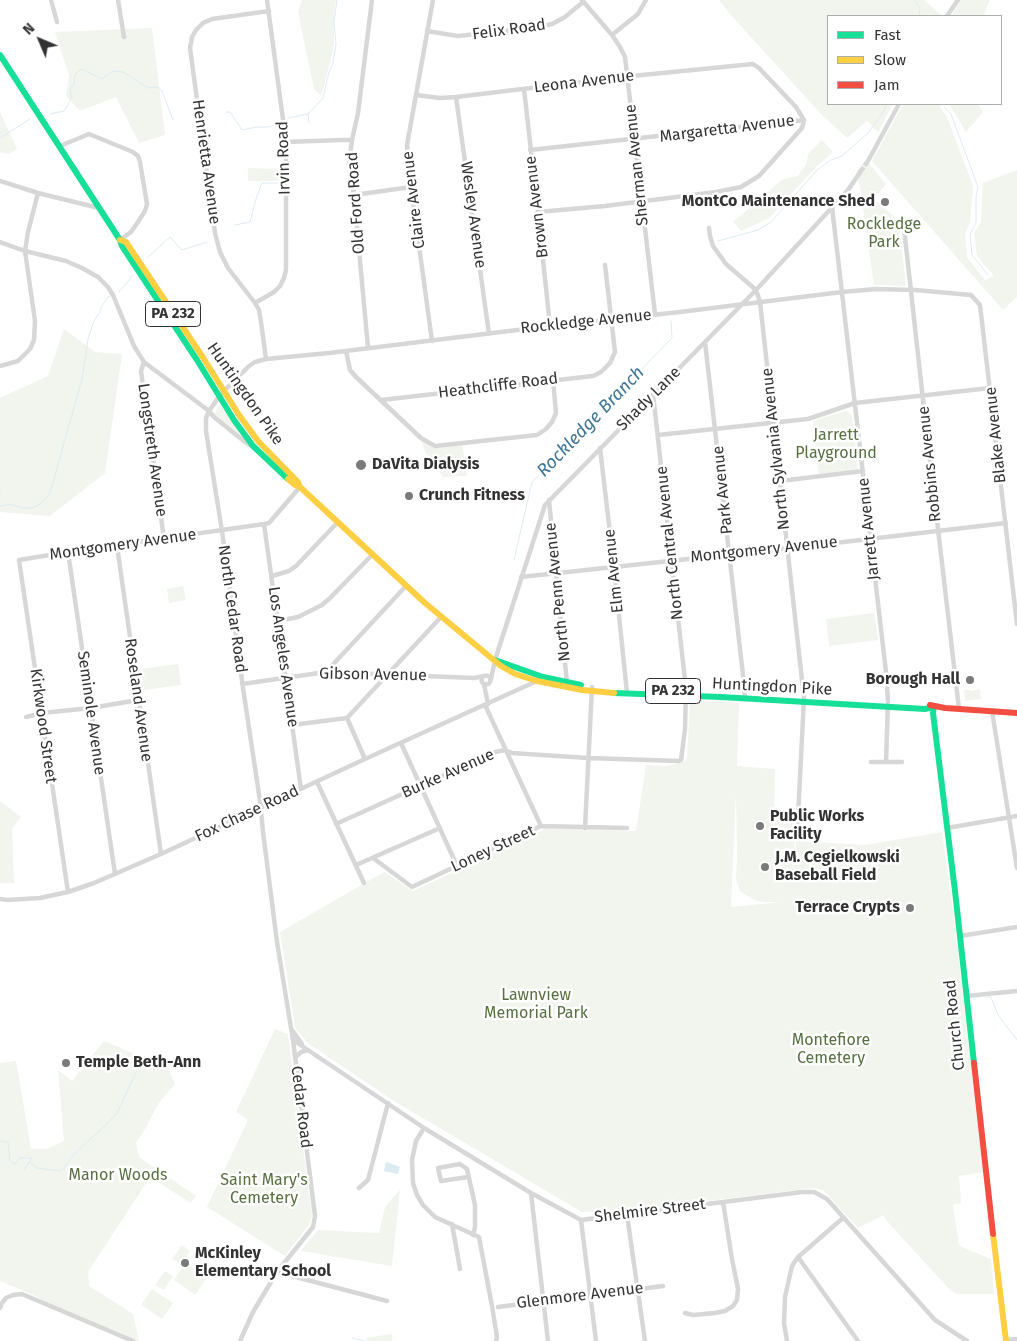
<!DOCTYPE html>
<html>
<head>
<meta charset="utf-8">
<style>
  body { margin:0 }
  #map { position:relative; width:1017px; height:1341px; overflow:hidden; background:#fff; font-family:"Fira Sans",sans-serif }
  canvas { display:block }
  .legend { position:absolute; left:827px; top:15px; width:175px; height:90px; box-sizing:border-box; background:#fff; border:1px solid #adadad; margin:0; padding:6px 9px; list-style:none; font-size:15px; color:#333 }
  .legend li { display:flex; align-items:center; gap:10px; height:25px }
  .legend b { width:25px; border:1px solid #adadad }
  .north { position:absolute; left:15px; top:15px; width:50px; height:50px; -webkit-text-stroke:4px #fff; paint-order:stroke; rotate:315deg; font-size:14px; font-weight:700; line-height:20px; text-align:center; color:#333 }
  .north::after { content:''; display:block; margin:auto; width:18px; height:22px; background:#333; clip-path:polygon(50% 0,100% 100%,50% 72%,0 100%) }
</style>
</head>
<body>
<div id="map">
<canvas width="1017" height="1341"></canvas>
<ul class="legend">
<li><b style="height:6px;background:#16e098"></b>Fast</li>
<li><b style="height:6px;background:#ffcf43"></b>Slow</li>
<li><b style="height:6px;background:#f24e42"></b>Jam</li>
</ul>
<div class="north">N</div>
</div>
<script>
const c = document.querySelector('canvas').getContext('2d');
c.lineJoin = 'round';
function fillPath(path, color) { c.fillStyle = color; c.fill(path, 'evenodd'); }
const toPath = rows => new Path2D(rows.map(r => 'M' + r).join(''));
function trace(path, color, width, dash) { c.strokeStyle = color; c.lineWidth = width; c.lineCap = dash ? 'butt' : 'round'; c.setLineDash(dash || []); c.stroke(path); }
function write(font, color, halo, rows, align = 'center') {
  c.font = font + ' "Fira Sans",sans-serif'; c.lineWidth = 5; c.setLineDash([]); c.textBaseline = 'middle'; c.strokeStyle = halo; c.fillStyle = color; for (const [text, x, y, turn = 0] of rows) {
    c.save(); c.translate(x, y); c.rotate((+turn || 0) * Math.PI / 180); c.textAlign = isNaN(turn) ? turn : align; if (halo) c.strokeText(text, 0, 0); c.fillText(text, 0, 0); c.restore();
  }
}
fillPath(toPath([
  [302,0,336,0,334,14,334,44,329,67,321,96,314,89,298,12],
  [719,0,924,0,941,15,941,16,828,16,828,104,893,104,878,132,867,121,847,138,821,114,730,14],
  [961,0,990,0,983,16,951,16],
  [152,28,165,135,139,143,116,97,80,111,66,96,69,75,55,32],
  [903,104,942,104,940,107,947,117,973,186,970,223,965,233,967,257,985,280,994,276,977,256,974,233,981,222,983,183,1017,170,1017,297,1003,310,872,161],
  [949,104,978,104,983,112,966,132],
  [0,112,17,149,9,154,0,152],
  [822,140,833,152,816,167,769,218,741,231,733,222,783,179,798,176,807,163,808,154],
  [866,160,886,184,874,199,898,220,900,230,906,286,874,285,860,186,856,172],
  [248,168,281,169,281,181,248,181],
  [64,329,95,352,122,354,105,473,50,516,0,512,0,398,48,376],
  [220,404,242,437,214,414],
  [845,411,847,411,852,415,858,469,856,470,819,474,813,421],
  [421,438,435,446,462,443,467,476,443,477,425,452],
  [183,586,186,600,169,603,167,589],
  [874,613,878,640,829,646,826,619],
  [178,664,181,685,144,690,141,669],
  [980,689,981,699,965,701,964,690,970,690,971,691],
  [690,700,739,703,737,766,775,769,774,820,795,822,793,880,796,841,865,845,942,832,954,918,983,1172,959,1176,961,1203,953,1205,959,1245,964,1248,991,1259,994,1294,957,1294,951,1291,885,1219,884,1215,858,1228,823,1190,813,1188,635,1210,582,1212,394,1101,309,1044,295,1028,280,932,384,872,413,891,547,828,636,831,646,765,666,766,683,762,687,758],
  [736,792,737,855,736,879,740,891,754,900,762,902,782,902,731,907],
  [0,801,21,817,12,829,14,883,0,883],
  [275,1029,288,1034,312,1216,309,1225,285,1256,207,1207,248,1120,236,1112],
  [104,1041,168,1068,175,1084,158,1104,145,1129,136,1143,139,1157,196,1196,191,1203,150,1177,88,1272,89,1286,133,1314,139,1341,133,1341,60,1310,31,1294,0,1281,0,1063,16,1061,31,1149,47,1149,64,1141,58,1070,72,1081],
  [400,1190,392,1266,301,1251,318,1230,379,1233,385,1207],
  [182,1245,190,1251,181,1264,172,1259],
  [185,1263,207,1277,195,1295,174,1280],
  [165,1271,173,1276,164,1290,155,1285],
  [152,1289,173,1303,162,1319,141,1305],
  [392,1334,392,1341,366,1341,367,1338]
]), '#f1f5ed');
fillPath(toPath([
  [386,1162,400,1167,398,1174,384,1171]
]), '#ddebf3');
trace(toPath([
  [914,0,920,8,919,16],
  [944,107,951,114,978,187,976,196,976,223,970,234,972,255,988,275],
  [226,112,230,112,242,130,256,127,268,127,277,125],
  [50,114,64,111,72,98,70,89,74,84,75,74,82,69,102,79,113,71,123,72,148,88,158,87,162,91,173,120],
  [308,114,309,123],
  [288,118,308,114,323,98,329,72,333,63,336,44,334,22,337,0],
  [0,138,30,119],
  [235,225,250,222,256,199,262,183,280,183],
  [718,241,758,230,771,222,818,169,831,160,842,156,868,133,884,111,887,104],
  [147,258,170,237,182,250,207,242],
  [119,292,133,275],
  [0,492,0,495],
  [0,505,2,506,10,504,23,508,33,508,43,502,50,493,82,379,88,339,94,321,100,312,101,307,108,297,110,296],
  [514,560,532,482,672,338,671,321],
  [986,997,991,997,998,1015,1017,1040],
  [0,1141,8,1142,10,1161,15,1164,20,1158,32,1158,24,1170],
  [29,1162,37,1168,60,1171,65,1167,72,1156,106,1125,117,1113,142,1060],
  [352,1338,365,1341]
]), '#ddebf3', 1);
trace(toPath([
  [861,171,868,161]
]), '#d6d6d6', 4.5, [4.5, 2]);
trace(toPath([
  [51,0,57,22],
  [118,0,124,37],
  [582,0,612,35,620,47,625,57,655,314],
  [947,16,958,0],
  [427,31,458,36,531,28,552,24,565,17,583,2],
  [612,35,638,14,646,0],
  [524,89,538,212,550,326],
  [416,95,440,98,456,97,622,77,753,64,759,68,796,107,804,120],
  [456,97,489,334],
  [286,142,341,140,352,140],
  [60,146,89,134,133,152,138,156,140,162,147,204,145,211,138,222,131,232,120,240],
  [530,150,804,120],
  [868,161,899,104],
  [0,181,38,193,99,208],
  [354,195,411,187],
  [832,207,886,672,888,702,886,762],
  [538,212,605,206,716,192,741,187,759,176,802,128,804,120],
  [903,219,923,400,959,709],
  [709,228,710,236,713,246,726,264,756,290,760,302,804,698,797,837],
  [0,242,25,251,66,261,82,268,98,277,108,287,113,295,134,346,144,362,209,411,214,417,245,442,251,446],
  [255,303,274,292,280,286,284,278,286,270,286,142,267,0],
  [432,341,411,187,407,145,433,0],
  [705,342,743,675,745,699],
  [368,348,354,195,349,164,352,140,358,113,372,0],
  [346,351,350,370,356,377,421,438,435,446,537,435,546,429,552,422,556,413,553,380],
  [266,359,261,322,259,310,255,303,228,268,220,252,215,233,190,48,192,37,196,30,203,23,212,19,269,11],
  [144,362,141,371,164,539],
  [0,366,18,361,30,349,34,340,35,321,25,251,28,232,38,193],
  [381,400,593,376,601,372,610,363,615,352,605,265],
  [658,435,808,419,855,403,990,388],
  [600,448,614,567,627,693],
  [780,481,863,471],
  [549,500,567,683],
  [264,524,301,789],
  [117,546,161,854],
  [68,552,115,874],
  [272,576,289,571,296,566,338,522],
  [521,577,818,545,1006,523],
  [278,621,298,617,322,605,330,598,373,554],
  [326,672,406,586],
  '481.5 680a4.5 4.5 0 1 1 9 0a4.5 4.5 0 1 1-9 0Z',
  [491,679,495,660,545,505,756,290,848,190,861,171],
  [242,684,326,672,474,678,484,676],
  [484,684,488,704],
  [485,705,541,826],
  [992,711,1017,868],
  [26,717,42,713,91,708,138,700],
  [347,718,365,759],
  [292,725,347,718,441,617],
  [401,743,457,866],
  [871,762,902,762],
  [317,782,364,883],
  [336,824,495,752,505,750,512,753,588,758,679,761,681,760,685,729,686,689,653,394],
  [585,828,592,687],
  [947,828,1017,816],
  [373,858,412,887,541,826,627,828],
  [356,865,440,828],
  [68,892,19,560,68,552,264,524,269,523,300,487],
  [0,899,7,900,40,898,68,892,94,883,161,854,365,759,537,681],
  [960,936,1017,927],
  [966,996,1017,991],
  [292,1030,302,1044],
  [293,1040,424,1128,531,1193,581,1220,802,1192,814,1192,827,1199,935,1320,967,1341],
  [295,1058,301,1052,308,1050],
  [424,1128,416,1141,412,1160,413,1183,417,1195,423,1205,435,1217,479,1237,492,1306,497,1337,496,1341],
  [468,1177,441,1181,438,1168,460,1164,467,1169,475,1205,475,1227,473,1235],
  [359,1188,368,1180,388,1103],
  [531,1193,548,1341],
  [627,1215,645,1341],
  [581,1220,596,1341],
  [452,1224,460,1269],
  [798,1257,858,1341],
  [277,1272,387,1301],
  [498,1307,663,1286],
  [0,1308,2,1303,6,1298,13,1295,22,1294,133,1341],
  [685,1313,693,1315,715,1313,725,1311,733,1306,737,1300,738,1289,732,1259,723,1202],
  [1006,1340,1017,1339],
  [240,1341,253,1312,277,1272,313,1227,315,1216,293,1040,277,942,263,832,260,801,243,688,222,531,206,431,206,418,209,411,220,395,249,366,255,362,266,359,329,353,550,326,680,312,842,292,876,289,915,290,971,295,980,305,1017,624],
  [787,1341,784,1323,785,1297,792,1266,798,1257,843,1218]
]), '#d7d7d7', 4.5);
trace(toPath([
  [0,55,120,240,122,246,197,360,234,420,253,446,288,479],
  [495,660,543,677,581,685],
  [614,693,721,697,925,709,934,707],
  [934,707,933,713,955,891,974,1063]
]), '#16e098', 6);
trace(toPath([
  [120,240,126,242,202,356,239,415,258,441,298,482,300,487],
  [288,479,295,485,300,487,425,603,501,666,515,674,537,681,582,690,614,693],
  [993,1234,1006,1341]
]), '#ffcf43', 6);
trace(toPath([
  [930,705,945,708,1017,713],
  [974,1063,993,1234]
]), '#f24e42', 6);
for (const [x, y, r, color] of [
  [885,202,5,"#7a7a7a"],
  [361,465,6,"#7a7a7a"],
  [409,496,5,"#7a7a7a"],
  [970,680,5,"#7a7a7a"],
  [760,826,5,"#7a7a7a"],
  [765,867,5,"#7a7a7a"],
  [910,908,5,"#7a7a7a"],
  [66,1063,5,"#7a7a7a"],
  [185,1263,5,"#7a7a7a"]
]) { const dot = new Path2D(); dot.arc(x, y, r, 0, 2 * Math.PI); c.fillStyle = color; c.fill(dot); trace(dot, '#fff', 2); }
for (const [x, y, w] of [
  [173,314,55],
  [673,691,55]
]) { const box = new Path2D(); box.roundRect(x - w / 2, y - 12.5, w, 25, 4); c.fillStyle = '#fff'; c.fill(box); trace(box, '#333', 1); }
write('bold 15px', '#333', null, [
  ["PA 232",173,314],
  ["PA 232",673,691]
]);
write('16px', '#333', '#fff', [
  ["Felix Road",509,30,-8],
  ["Leona Avenue",584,82,-7],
  ["Margaretta Avenue",727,129,-7],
  ["Irvin Road",284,158,-92],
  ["Henrietta Avenue",206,162,82],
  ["Sherman Avenue",637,165,-96],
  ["Claire Avenue",414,200,-97],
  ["Old Ford Road",356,203,-94],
  ["Brown Avenue",537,207,-97],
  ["Wesley Avenue",473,215,82],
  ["Rockledge Avenue",586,322,-6],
  ["Heathcliffe Road",498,386,-7],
  ["Huntingdon Pike",245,394,55],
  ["Shady Lane",649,399,-45],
  ["Blake Avenue",996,435,-96],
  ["North Sylvania Avenue",776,449,-96],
  ["Longstreth Avenue",152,450,82],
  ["Robbins Avenue",930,464,-96],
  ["Park Avenue",723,490,-96],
  ["Jarrett Avenue",869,529,-96],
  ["North Central Avenue",670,543,-96],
  ["Montgomery Avenue",123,545,-8],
  ["Montgomery Avenue",764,550,-6],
  ["Elm Avenue",614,571,-96],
  ["North Penn Avenue",558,592,-96],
  ["North Cedar Road",232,609,82],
  ["Los Angeles Avenue",283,657,82],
  ["Gibson Avenue",373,675,1],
  ["Huntingdon Pike",772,687,3],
  ["Roseland Avenue",138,700,82],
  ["Seminole Avenue",91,713,82],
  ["Kirkwood Street",43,726,82],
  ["Burke Avenue",448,774,-24],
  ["Fox Chase Road",247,814,-25],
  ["Loney Street",493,849,-25],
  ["Church Road",955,1025,-96],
  ["Cedar Road",301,1107,83],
  ["Shelmire Street",650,1211,-7],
  ["Glenmore Avenue",580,1296,-7]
]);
write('bold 16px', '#333', '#fff', [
  ["MontCo Maintenance Shed",875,202,"right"],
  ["DaVita Dialysis",372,465],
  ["Crunch Fitness",419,496],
  ["Borough Hall",960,680,"right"],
  ["Public Works",770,817],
  ["Facility",770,835],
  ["J.M. Cegielkowski",775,858],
  ["Baseball Field",775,876],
  ["Terrace Crypts",900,908,"right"],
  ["Temple Beth-Ann",76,1063],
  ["McKinley",195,1254],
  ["Elementary School",195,1272]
], 'left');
write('16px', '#56703f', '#fff', [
  ["Rockledge",884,225],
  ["Park",884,243],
  ["Jarrett",836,436],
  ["Playground",836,454],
  ["Lawnview",536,996],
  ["Memorial Park",536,1014],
  ["Montefiore",831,1041],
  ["Cemetery",831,1059],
  ["Manor Woods",118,1176],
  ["Saint Mary's",264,1181],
  ["Cemetery",264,1199]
]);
write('italic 18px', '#3f7597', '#fff', [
  ["Rockledge Branch",591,422,-46]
]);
</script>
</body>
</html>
